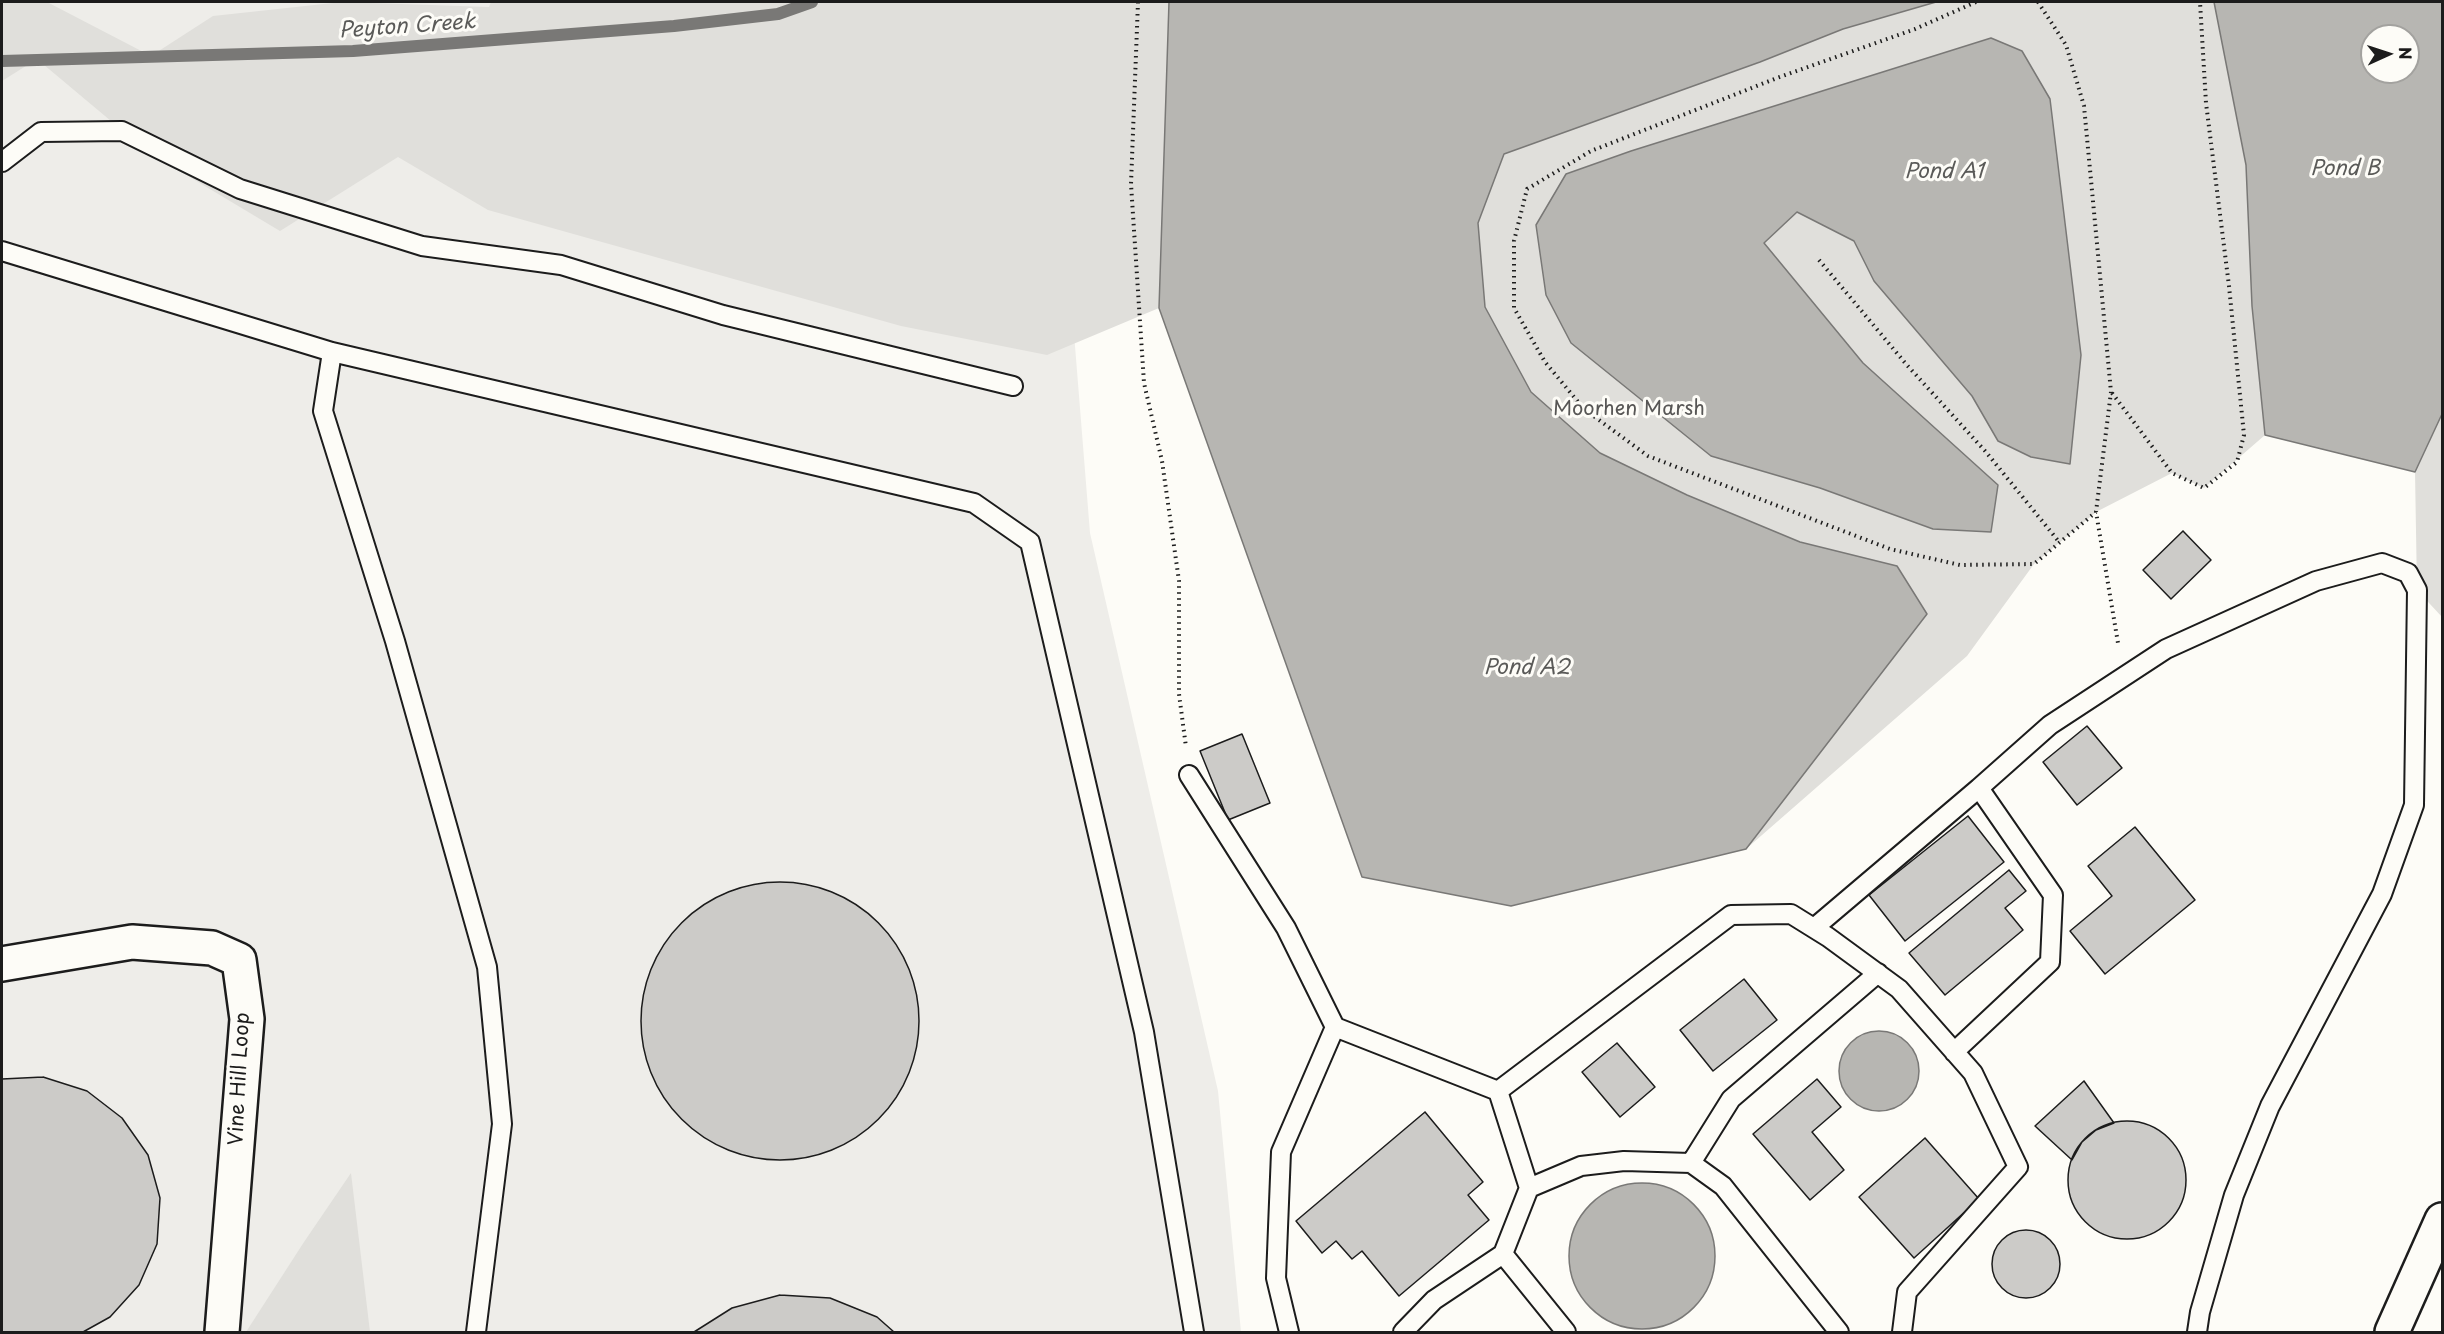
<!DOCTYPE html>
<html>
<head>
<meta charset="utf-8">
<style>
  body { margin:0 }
  #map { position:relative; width:2444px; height:1334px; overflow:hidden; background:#fdfcf7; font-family:"Playpen Sans",sans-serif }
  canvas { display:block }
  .frame { position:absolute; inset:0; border:3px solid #1c1c1c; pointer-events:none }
  .north { position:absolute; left:2360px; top:24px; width:60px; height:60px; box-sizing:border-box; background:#fdfcf7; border:2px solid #a3a29f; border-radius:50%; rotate:87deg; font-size:16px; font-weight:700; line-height:24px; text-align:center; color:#1c1c1c }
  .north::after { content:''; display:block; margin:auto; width:21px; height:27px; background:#1c1c1c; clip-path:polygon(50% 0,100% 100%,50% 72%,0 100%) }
</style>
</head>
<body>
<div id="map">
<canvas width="2444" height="1334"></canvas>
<div class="frame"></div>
<div class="north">N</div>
</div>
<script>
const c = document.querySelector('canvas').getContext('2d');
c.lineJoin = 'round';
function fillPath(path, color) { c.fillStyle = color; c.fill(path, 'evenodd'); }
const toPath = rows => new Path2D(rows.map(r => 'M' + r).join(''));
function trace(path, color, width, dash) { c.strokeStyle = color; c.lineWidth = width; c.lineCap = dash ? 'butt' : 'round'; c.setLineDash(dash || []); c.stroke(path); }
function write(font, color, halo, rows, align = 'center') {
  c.font = font + ' "Playpen Sans",sans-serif'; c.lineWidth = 6; c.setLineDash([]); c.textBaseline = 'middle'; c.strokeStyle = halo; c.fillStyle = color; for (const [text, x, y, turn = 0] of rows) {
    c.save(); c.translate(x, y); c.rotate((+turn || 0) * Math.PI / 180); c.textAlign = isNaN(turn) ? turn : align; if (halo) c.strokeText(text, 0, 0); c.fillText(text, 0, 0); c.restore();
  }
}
fillPath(toPath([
  [2,2,1065,2,1071,296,1090,533,1218,1091,1241,1332,2,1332]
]), '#eeede9');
fillPath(toPath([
  [2,2,47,2,151,56,213,16,342,2,489,7,491,2,2442,2,2442,617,2417,590,2415,472,2265,435,2204,488,2172,473,2096,512,2034,564,1967,656,1746,849,1511,906,1362,877,1159,308,1047,355,901,326,488,210,398,157,280,231,148,152,37,59,2,81],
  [2372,36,2408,36,2408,72,2372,72],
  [351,1173,370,1332,246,1332,304,1242]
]), '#e0dfdb');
const water = toPath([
  [1169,2,1936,2,1843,29,1760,62,1504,154,1478,223,1485,307,1531,392,1600,453,1687,495,1800,542,1897,566,1927,614,1746,849,1511,906,1362,877,1159,308,1169,2],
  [2214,2,2442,2,2442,414,2415,472,2265,435,2252,306,2246,165,2214,2],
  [2372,36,2408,36,2408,72,2372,72,2372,36],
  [1991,38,2022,51,2050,99,2081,355,2070,464,2031,457,1998,441,1972,396,1874,281,1854,241,1797,212,1764,243,1863,363,1998,485,1991,532,1933,529,1820,488,1711,456,1571,343,1546,295,1536,225,1566,174,1631,151,1991,38],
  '1839 1071a40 40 0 1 1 80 0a40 40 0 1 1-80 0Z',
  '1569 1256a73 73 0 1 1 146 0a73 73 0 1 1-146 0Z'
]);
fillPath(water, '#b7b6b2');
trace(water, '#797876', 1.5);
trace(toPath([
  [2,61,353,51,674,26,778,14,812,2]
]), '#797876', 12);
const building = toPath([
  [2183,531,2211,560,2171,599,2143,570,2183,531],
  [2087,726,2122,768,2077,805,2043,762,2087,726],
  [1242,734,1270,803,1228,820,1200,751,1242,734],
  [1968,816,2004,862,1905,941,1869,895,1968,816],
  [2135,827,2195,900,2105,974,2070,931,2112,896,2088,866,2135,827],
  [2009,870,2026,891,2005,908,2023,930,1945,995,1909,953,2009,870],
  '641 1021a139 139 0 1 1 278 0a139 139 0 1 1-278 0Z',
  [1744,979,1777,1020,1713,1071,1680,1030,1744,979],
  [1617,1043,1655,1087,1620,1117,1582,1072,1617,1043],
  [43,1077,87,1091,122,1118,148,1155,160,1198,157,1244,139,1285,110,1317,83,1332,2,1332,2,1079,43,1077],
  [1817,1079,1841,1107,1812,1132,1844,1170,1810,1200,1753,1134,1817,1079],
  [2084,1081,2114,1123,2096,1130,2082,1142,2072,1160,2035,1126,2084,1081],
  [1425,1112,1483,1182,1468,1195,1489,1220,1399,1296,1362,1251,1352,1259,1336,1241,1322,1253,1296,1221,1425,1112],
  '2068 1180a59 59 0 1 1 118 0a59 59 0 1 1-118 0Z',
  [1925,1138,1979,1199,1914,1258,1859,1197,1925,1138],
  '1992 1264a34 34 0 1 1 68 0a34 34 0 1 1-68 0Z',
  [780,1295,830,1298,877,1317,894,1332,694,1332,732,1308,780,1295]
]);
fillPath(building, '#cccbc8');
trace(building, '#1c1c1c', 1.5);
const service = toPath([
  [2,162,41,132,122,131,240,189,422,246,561,265,723,315,1013,386],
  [2,251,332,352],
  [1189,775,1286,928,1335,1027,1498,1091,1529,1188,1503,1254,1434,1300,1403,1332],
  [1979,788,2050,725,2166,649,2316,581,2382,563,2408,573,2417,590,2414,805,2382,894,2270,1106,2234,1195,2200,1312,2197,1332],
  [1814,928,1979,788,2053,895,2050,962,1954,1052],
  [1498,1091,1731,915,1791,914,1828,937,1899,989,1973,1073,2018,1167,1907,1292,1902,1332],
  [1691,1163,1731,1099,1878,973],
  [1529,1188,1581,1166,1624,1161,1691,1163,1723,1186,1839,1332],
  [1503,1254,1566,1332],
  [476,1332,502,1124,487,967,395,641,323,411,332,352,974,503,1030,542,1144,1032,1194,1332],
  [1289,1332,1276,1278,1281,1152,1335,1027]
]);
const minor = toPath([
  [2,964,132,942,212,948,239,960,247,1019,222,1332]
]);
const motorway = toPath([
  [2392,1332,2442,1220]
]);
trace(service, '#1c1c1c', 22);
trace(minor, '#1c1c1c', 38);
trace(motorway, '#1c1c1c', 38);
trace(toPath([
  [1138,2,1131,184,1144,383,1162,461,1179,581,1179,694,1186,747],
  [1976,2,1915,29,1777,78,1591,151,1527,189,1514,241,1514,308,1545,362,1584,409,1648,456,1890,549,1960,565,2034,564,2096,512],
  [2038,2,2066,45,2084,106,2111,392,2096,512,2118,643],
  [1819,260,1906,364,1986,452,2060,543],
  [2112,393,2172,473,2204,488,2237,462,2244,435,2229,286,2206,103,2200,2]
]), '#1c1c1c', 4, [1.5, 4.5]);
trace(service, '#fdfcf7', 18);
trace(minor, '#fdfcf7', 33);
trace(motorway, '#fdfcf7', 33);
write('20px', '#575655', '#fdfcf7', [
  ["Moorhen Marsh",1629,409]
]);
write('20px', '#1c1c1c', '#fdfcf7', [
  ["Vine Hill Loop",240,1079,-87]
]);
write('italic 21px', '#5a5a58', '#fdfcf7', [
  ["Peyton Creek",407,27,-4],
  ["Pond B",2345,169],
  ["Pond A1",1944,172],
  ["Pond A2",1527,668]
]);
</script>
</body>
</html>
